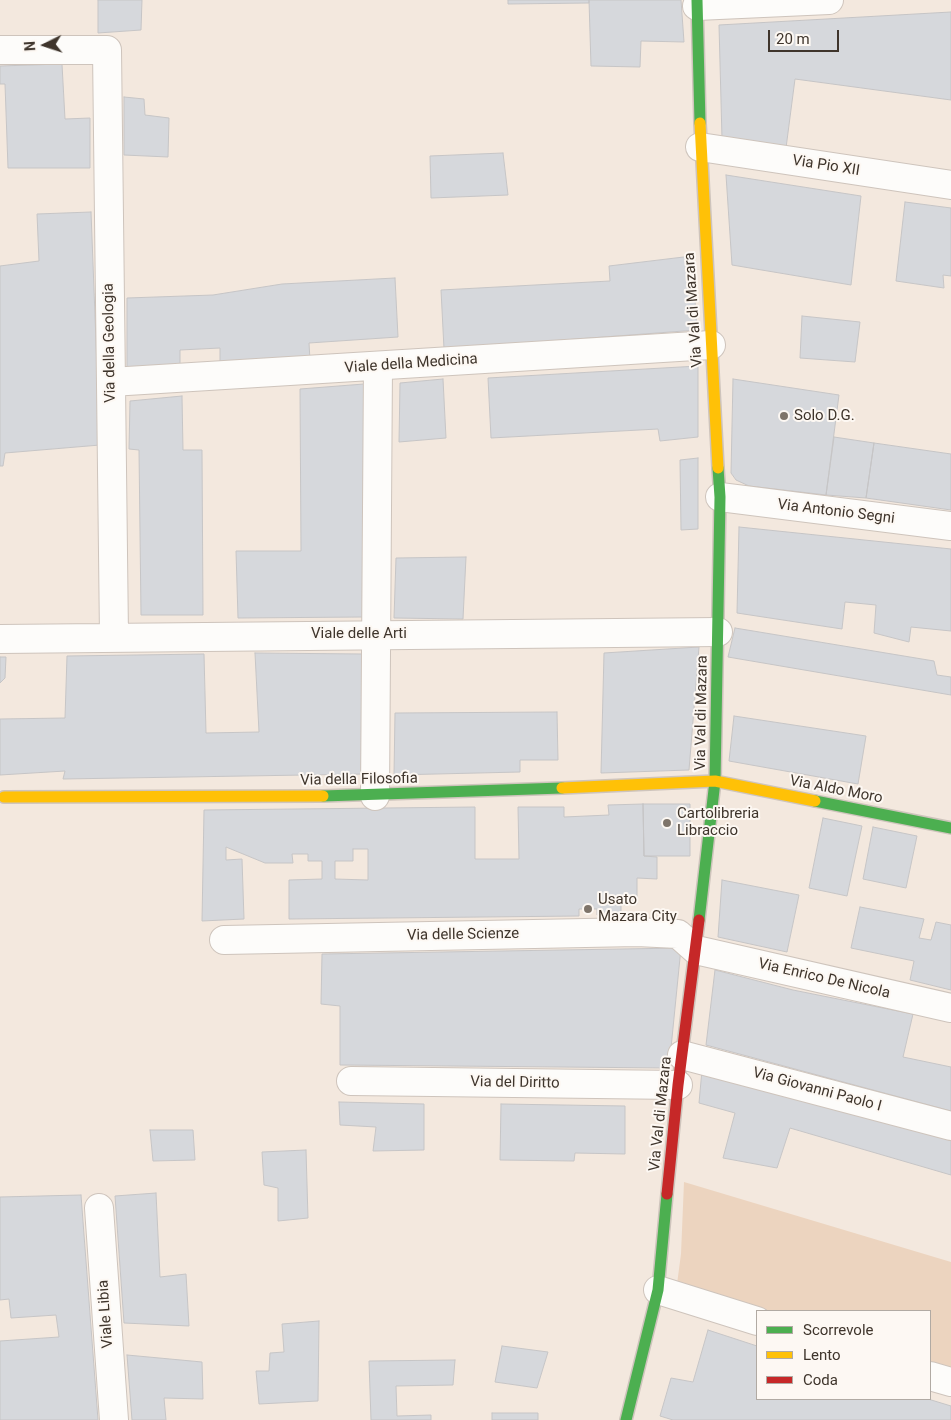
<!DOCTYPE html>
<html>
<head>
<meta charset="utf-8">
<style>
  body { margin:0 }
  #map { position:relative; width:951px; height:1420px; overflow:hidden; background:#f3e8de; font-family:Roboto,sans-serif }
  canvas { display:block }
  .legend { position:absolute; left:756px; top:1310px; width:175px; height:90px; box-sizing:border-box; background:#fdf8f3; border:1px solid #b1aaa3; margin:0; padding:6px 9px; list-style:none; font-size:15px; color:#3f352c }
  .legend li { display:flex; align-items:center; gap:10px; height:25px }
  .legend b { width:25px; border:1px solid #b1aaa3 }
  .north { position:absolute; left:20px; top:20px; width:50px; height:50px; -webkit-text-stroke:4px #fdf8f3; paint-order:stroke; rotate:266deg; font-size:14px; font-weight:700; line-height:20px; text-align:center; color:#3f352c }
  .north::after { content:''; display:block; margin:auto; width:18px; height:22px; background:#3f352c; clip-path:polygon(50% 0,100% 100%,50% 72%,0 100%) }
  .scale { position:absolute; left:768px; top:30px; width:71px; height:22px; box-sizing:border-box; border:2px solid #3f352c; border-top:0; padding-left:6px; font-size:15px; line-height:18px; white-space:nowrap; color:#3f352c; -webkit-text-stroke:4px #fdf8f3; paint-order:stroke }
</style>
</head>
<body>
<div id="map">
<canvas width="951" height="1420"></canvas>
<ul class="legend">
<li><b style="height:6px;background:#4caf50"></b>Scorrevole</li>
<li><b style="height:6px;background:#ffc107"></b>Lento</li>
<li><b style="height:6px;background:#c62828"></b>Coda</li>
</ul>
<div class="north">N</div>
<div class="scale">20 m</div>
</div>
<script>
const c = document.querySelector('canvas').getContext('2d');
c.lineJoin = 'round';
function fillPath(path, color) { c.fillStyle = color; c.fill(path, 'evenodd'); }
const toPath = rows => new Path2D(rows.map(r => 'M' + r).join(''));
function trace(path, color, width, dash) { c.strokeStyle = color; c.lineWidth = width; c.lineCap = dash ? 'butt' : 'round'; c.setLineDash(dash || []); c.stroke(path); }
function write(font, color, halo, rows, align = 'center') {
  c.font = font + ' Roboto,sans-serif'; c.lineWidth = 4; c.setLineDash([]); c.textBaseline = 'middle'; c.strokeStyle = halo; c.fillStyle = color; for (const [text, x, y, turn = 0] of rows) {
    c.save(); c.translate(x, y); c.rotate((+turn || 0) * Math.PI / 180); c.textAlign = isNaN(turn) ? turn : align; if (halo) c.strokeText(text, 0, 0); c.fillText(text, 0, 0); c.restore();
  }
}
fillPath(toPath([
  [684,1182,951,1262,951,1369,930,1363,930,1311,764,1311,677,1284,681,1254]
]), '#ecd4bf');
const building = toPath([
  [98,0,142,0,141,30,98,33,98,0],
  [508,0,589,0,589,3,508,4,508,0],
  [589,0,681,0,684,42,641,41,640,67,591,66,589,0],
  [951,12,951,100,795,79,786,148,722,139,719,25,951,12],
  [62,64,65,119,90,118,90,168,8,168,5,84,0,84,0,66,62,64],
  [124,97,144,99,145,115,169,118,168,157,124,155,124,97],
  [503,153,508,195,431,198,430,156,503,153],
  [726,175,861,196,851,285,732,265,726,175],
  [905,202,951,208,951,276,943,275,944,288,896,281,905,202],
  [91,212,100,445,5,453,3,466,0,466,0,266,39,261,37,214,91,212],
  [692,256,697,330,444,349,441,290,610,281,609,266,692,256],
  [395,278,398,337,309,343,310,360,220,363,220,348,180,350,180,367,127,368,127,298,213,295,282,284,395,278],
  [802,316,860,322,855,362,800,358,802,316],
  [698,366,698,437,660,441,658,429,491,438,488,378,698,366],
  [443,379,446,438,399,442,400,383,443,379],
  [733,379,839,395,826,495,749,486,736,480,731,473,733,379],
  [364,384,363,617,238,618,236,551,301,551,300,389,364,384],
  [182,396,183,450,202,450,203,615,141,615,139,450,129,449,130,401,182,396],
  [834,437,874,443,866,498,826,495,834,437],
  [874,443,951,454,951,510,866,498,874,443],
  [698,458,698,529,681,530,680,460,698,458],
  [739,527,951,549,951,631,911,627,909,642,874,633,876,605,845,602,842,629,737,613,739,527],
  [466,557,463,619,394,618,396,558,466,557],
  [735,628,934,661,937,675,951,677,951,695,728,657,735,628],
  [699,647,689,770,601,773,604,653,699,647],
  [255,653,363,654,366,774,63,779,65,771,0,775,0,719,65,718,67,656,204,654,206,733,259,732,255,653],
  [0,657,6,657,5,678,0,683,0,657],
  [557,712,558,760,520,760,520,772,394,775,395,713,557,712],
  [734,716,866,736,858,784,729,761,734,716],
  [643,804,644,856,657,857,657,879,637,878,637,904,621,905,621,915,597,915,597,909,579,909,579,916,289,919,289,880,322,879,322,861,308,861,308,854,292,854,293,863,265,863,226,847,226,860,242,859,244,919,202,921,204,810,475,807,475,859,519,859,518,807,564,807,564,817,609,815,608,805,643,804],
  [353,849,368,849,368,880,335,879,335,861,353,861,353,849],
  [643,804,690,804,690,856,644,856,643,804],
  [823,818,862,826,847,896,809,888,823,818],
  [873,827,917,836,906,888,863,879,873,827],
  [722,880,799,895,787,952,718,937,722,880],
  [860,907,924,919,919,938,931,940,936,922,951,925,951,990,910,980,914,961,851,948,860,907],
  [681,948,669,1068,340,1065,340,1006,321,1004,322,954,681,948],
  [715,970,793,990,913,1014,903,1057,951,1067,951,1111,706,1045,715,970],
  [702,1070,951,1138,951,1175,790,1128,777,1168,723,1158,735,1113,699,1103,702,1070],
  [339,1102,424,1104,424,1150,373,1151,376,1127,340,1125,339,1102],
  [501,1104,625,1106,625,1154,575,1153,574,1161,500,1160,501,1104],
  [150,1130,193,1130,195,1160,153,1161,150,1130],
  [306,1150,308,1218,278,1221,278,1188,264,1185,262,1152,306,1150],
  [156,1193,160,1277,186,1274,189,1326,124,1323,115,1196,156,1193],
  [81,1195,98,1420,0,1420,0,1341,59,1337,56,1315,11,1318,9,1299,0,1300,0,1197,81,1195],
  [319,1321,318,1401,259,1404,256,1371,269,1371,270,1353,284,1352,282,1324,319,1321],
  [708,1330,757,1346,757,1399,928,1399,951,1406,951,1420,673,1420,660,1416,671,1378,693,1382,708,1330],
  [502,1346,548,1352,537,1388,495,1382,502,1346],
  [127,1355,202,1362,203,1399,164,1398,166,1420,132,1420,127,1355],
  [455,1360,453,1385,396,1386,397,1416,431,1415,431,1420,371,1420,369,1361,455,1360],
  [492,1413,538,1413,538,1420,492,1420,492,1413]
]);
fillPath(building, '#d6d8dc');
trace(building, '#c6c5c6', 1);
const street = toPath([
  [697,6,829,0],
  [0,50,107,50,114,636],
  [700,147,951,185],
  [111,382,711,345],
  [720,497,951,526],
  [0,639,718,632],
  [375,796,378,366],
  [224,940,637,932,678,934,696,950,951,1008],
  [682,1055,951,1126],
  [351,1081,678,1085],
  [99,1208,114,1420],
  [658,1290,757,1321],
  [930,1376,951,1382]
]);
const fast = toPath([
  [697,0,700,123],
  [323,796,562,788],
  [815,801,951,828],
  [699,920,715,781,720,497,718,468],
  [626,1420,658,1290,667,1194]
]);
const slow = toPath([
  [700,123,718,468],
  [562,788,715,781,815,801],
  [4,797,323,796]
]);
const jam = toPath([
  [667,1194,678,1085,699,920]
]);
trace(street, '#cec4bc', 30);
trace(fast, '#cec4bc', 14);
trace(slow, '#cec4bc', 14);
trace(jam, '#cec4bc', 14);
trace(street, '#fdfcfa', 28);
trace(fast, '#4caf50', 11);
trace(slow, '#ffc107', 11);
trace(jam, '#c62828', 11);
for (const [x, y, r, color] of [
  [784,416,5,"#7e746a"],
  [667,823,5,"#7e746a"],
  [588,909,5,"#7e746a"]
]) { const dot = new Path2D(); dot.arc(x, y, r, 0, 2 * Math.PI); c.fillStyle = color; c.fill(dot); trace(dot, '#fdf8f3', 2); }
write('15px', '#3f352c', '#fdf8f3', [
  ["Via Pio XII",826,166,9],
  ["Via Val di Mazara",694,310,-94],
  ["Via della Geologia",110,343,-91],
  ["Viale della Medicina",411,364,-4],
  ["Via Antonio Segni",836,512,7],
  ["Viale delle Arti",359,634],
  ["Via Val di Mazara",702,713,-89],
  ["Via della Filosofia",359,780,-1],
  ["Via Aldo Moro",836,790,11],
  ["Via delle Scienze",463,935,-1],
  ["Via Enrico De Nicola",824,979,13],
  ["Via del Diritto",515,1083,1],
  ["Via Giovanni Paolo I",817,1090,15],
  ["Via Val di Mazara",661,1114,-84],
  ["Viale Libia",106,1314,-94]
]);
write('15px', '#3f352c', '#fdf8f3', [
  ["Solo D.G.",794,416],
  ["Cartolibreria",677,814],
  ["Libraccio",677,831],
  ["Usato",598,900],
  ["Mazara City",598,917]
], 'left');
</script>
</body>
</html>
